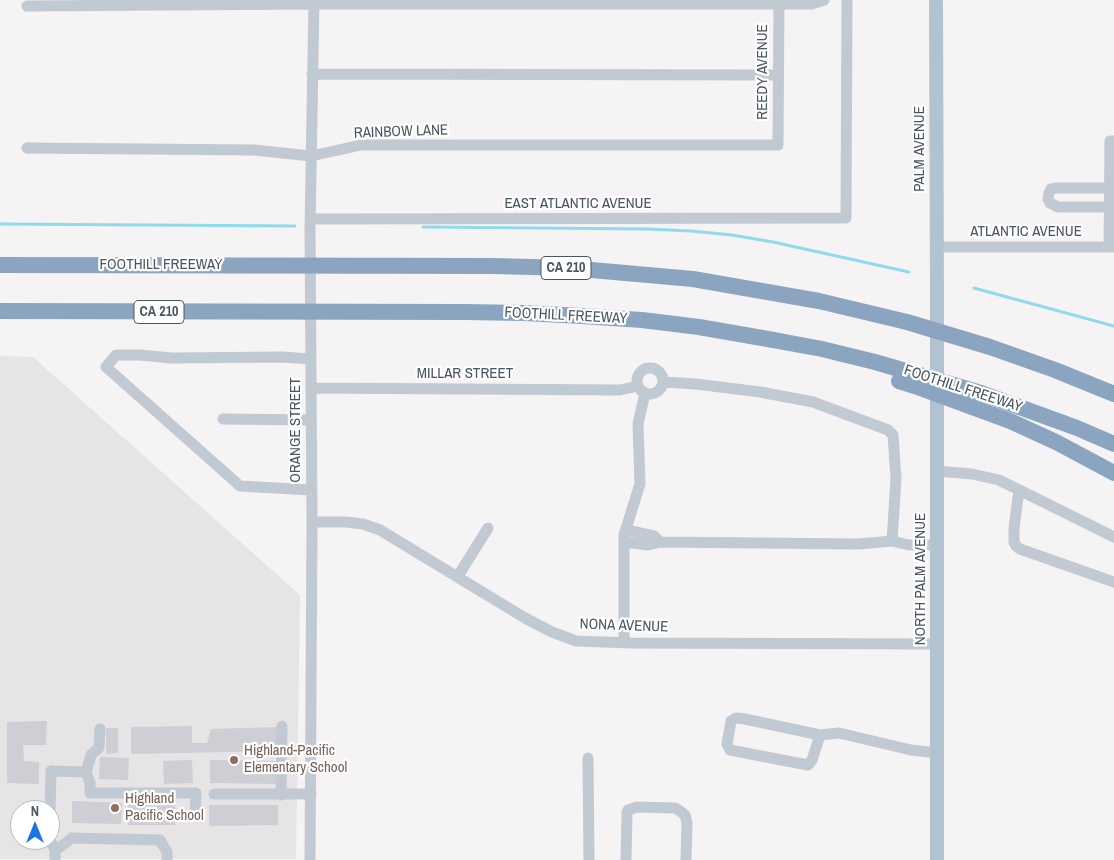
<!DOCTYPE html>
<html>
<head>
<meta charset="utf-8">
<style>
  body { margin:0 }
  #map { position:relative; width:1114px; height:860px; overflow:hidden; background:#f5f3f3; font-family:"Archivo Narrow",sans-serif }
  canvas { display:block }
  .north { position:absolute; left:10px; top:800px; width:50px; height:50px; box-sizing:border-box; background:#fff; border:1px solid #b7bbc0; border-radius:50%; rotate:0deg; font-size:14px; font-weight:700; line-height:20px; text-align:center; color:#4a5661 }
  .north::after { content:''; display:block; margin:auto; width:18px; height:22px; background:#1a73e8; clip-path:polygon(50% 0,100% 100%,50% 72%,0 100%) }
</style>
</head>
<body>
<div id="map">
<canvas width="1114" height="860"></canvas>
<div class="north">N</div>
</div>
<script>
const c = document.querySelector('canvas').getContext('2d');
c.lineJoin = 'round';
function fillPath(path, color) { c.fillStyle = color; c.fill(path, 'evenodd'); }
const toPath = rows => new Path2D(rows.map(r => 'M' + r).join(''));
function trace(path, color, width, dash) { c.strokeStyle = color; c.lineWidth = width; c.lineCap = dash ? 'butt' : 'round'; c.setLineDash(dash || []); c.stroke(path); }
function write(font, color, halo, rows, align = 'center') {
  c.font = font + ' "Archivo Narrow",sans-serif'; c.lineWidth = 4.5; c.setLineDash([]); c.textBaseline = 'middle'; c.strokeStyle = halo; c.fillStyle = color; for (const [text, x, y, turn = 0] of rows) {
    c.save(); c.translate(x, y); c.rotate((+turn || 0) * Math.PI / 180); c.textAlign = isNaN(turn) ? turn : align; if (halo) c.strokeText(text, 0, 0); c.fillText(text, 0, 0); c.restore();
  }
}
fillPath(toPath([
  [0,356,33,357,300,595,296,859,0,859],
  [20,810,50,810,50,840,20,840]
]), '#e6e4e5');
trace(toPath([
  [0,224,295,226],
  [423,227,648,229,691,231,732,235,773,242,909,272],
  [974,288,1114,326]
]), '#90daee', 3);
fillPath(toPath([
  [47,721,46,745,23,745,24,761,39,762,39,784,7,783,7,722],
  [192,726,192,743,207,743,211,729,278,727,279,751,131,754,131,727],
  [106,728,118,728,118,753,106,754],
  [100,757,129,758,128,780,99,779],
  [192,760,193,783,164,784,163,761],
  [210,760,278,761,278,784,210,783],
  [72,801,122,803,121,824,72,823],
  [128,802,175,802,175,825,128,825],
  [209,805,278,805,278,825,209,826]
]), '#cdcfd5');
trace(toPath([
  [27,6,314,4,812,4,824,0],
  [312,74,778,75],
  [27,148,254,150,311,156,361,145,778,145,779,0],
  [1110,207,1058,207,1050,203,1048,199,1049,193,1051,189,1056,188,1110,188],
  [310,219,846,218,847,0],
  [937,247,1114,247],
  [1109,247,1110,141,1114,141],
  [311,359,282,357,172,358,140,355,116,355,106,367,240,486,311,490],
  '637 381a13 13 0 1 1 26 0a13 13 0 1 1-26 0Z',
  [311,388,620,390,638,386],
  [223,419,311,420],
  [937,471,972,474,999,480,1114,537],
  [1019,490,1014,528,1014,542,1016,546,1020,549,1114,582],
  [312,522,346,522,363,524,380,530,525,618,552,632,576,641,631,643,937,644],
  [626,530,654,536,660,542],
  [892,541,909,545,937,545],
  [624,542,648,545,660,542,859,544,892,541,896,479,893,435,888,430,813,402,760,392,696,384,663,382],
  [458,576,488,528],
  [624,642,624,535,640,484,638,424,645,393],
  [820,735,812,760,808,765,730,750,727,744,731,721,736,718,745,719,820,735,839,733,911,750,937,753],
  [588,758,589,860],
  [86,772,91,755,99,748,100,729],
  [214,794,311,794],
  [281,795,282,726],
  [50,810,51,771,86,772,90,783,90,793,196,793,195,813],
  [50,839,55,851,55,860],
  [55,851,72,838,160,840,167,852,167,860],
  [310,860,312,522,310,230,314,0],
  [626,860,627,813,628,810,637,807,675,808,680,811,685,815,687,823,686,860]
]), '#c1cad2', 11);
trace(toPath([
  [936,0,937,298,937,860]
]), '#b3c2d1', 14);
trace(toPath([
  [0,265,494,266,569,268,693,279,819,301,907,322,990,347,1055,370,1114,394],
  [0,311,465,312,524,313,582,316,642,320,699,327,768,339,822,349,875,362,981,393,1077,428,1114,444],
  [899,381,915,386,1010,421,1056,442,1114,473]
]), '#8ba5c1', 16);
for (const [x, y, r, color] of [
  [234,760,5,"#8d6e63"],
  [115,808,5,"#8d6e63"]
]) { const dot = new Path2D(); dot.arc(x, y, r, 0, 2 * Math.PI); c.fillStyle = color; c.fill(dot); trace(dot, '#fff', 2); }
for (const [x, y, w] of [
  [566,268,50],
  [159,312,50]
]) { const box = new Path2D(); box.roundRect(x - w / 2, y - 11.5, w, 23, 4); c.fillStyle = '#fff'; c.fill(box); trace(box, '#4a5661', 1); }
write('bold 14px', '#4a5661', null, [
  ["CA 210",566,268],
  ["CA 210",159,312]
]);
write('15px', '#4a5661', '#fff', [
  ["REEDY AVENUE",763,72,-90],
  ["RAINBOW LANE",401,132,-2],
  ["PALM AVENUE",920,149,-90],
  ["EAST ATLANTIC AVENUE",578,204],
  ["ATLANTIC AVENUE",1026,232],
  ["FOOTHILL FREEWAY",161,265],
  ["FOOTHILL FREEWAY",566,316,3],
  ["MILLAR STREET",465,374],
  ["FOOTHILL FREEWAY",963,389,18],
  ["ORANGE STREET",296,430,-90],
  ["NORTH PALM AVENUE",921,579,-90],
  ["NONA AVENUE",624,626,2]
]);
write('15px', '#785e54', '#fff', [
  ["Highland-Pacific",244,751],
  ["Elementary School",244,768],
  ["Highland",125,799],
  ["Pacific School",125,816]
], 'left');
</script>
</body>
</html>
